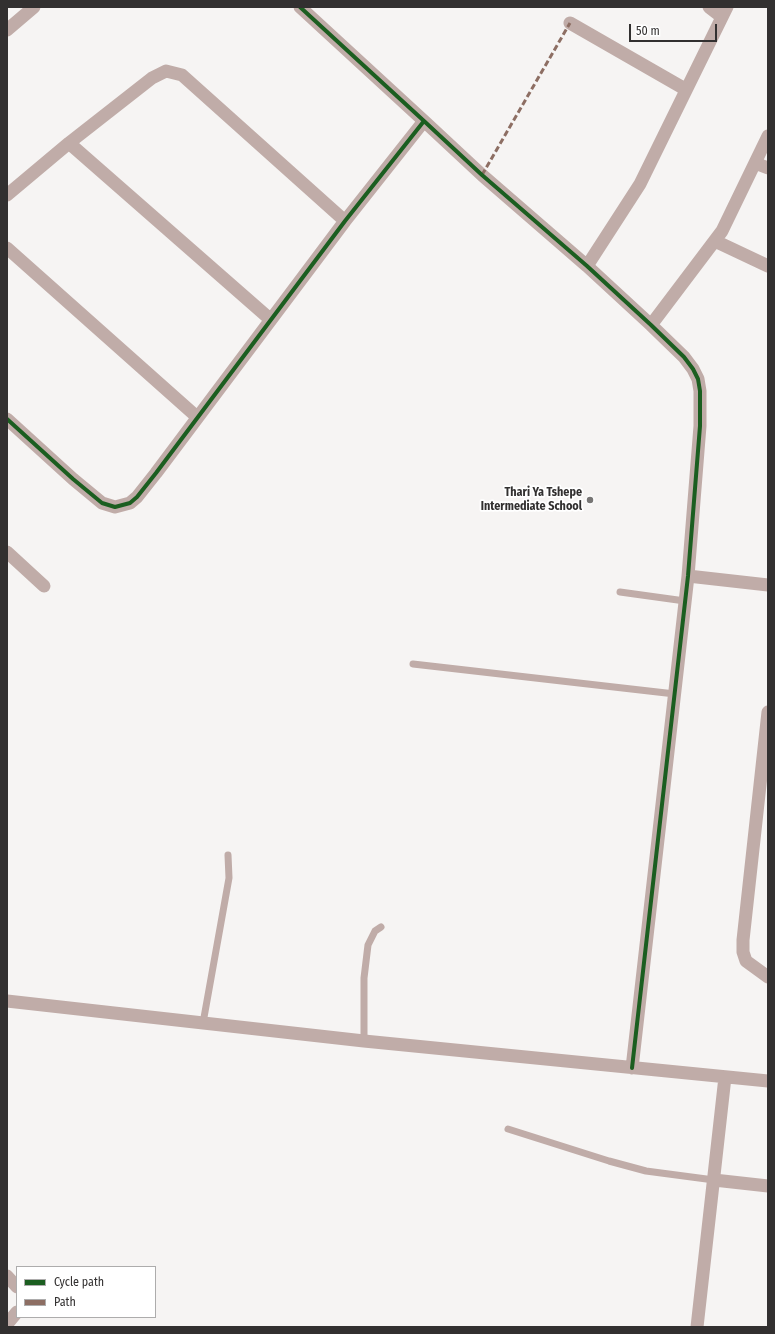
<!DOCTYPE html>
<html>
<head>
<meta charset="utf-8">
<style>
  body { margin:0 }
  #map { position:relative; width:775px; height:1334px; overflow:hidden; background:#f6f4f3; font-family:"Fira Sans Condensed",sans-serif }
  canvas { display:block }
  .frame { position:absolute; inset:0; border:8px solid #323030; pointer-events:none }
  .legend { position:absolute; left:16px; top:1266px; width:140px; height:52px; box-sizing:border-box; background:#fff; border:1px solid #adacac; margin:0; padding:5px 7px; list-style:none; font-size:12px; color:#323030 }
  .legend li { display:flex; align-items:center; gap:8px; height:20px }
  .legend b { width:20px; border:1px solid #adacac }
  .scale { position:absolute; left:629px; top:24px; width:88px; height:18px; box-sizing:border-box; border:2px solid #323030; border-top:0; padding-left:5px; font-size:12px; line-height:14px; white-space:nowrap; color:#323030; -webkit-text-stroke:3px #fff; paint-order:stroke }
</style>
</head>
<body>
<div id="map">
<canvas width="775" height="1334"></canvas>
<div class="frame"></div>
<ul class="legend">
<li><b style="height:5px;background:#1b5e20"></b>Cycle path</li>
<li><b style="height:5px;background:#8d6e63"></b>Path</li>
</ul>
<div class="scale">50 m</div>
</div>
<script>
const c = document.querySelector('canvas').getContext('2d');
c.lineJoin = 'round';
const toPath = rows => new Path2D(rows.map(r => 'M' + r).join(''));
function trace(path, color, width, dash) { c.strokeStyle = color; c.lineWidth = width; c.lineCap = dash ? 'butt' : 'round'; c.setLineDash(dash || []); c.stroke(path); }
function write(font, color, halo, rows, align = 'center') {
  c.font = font + ' "Fira Sans Condensed",sans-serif'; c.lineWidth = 3.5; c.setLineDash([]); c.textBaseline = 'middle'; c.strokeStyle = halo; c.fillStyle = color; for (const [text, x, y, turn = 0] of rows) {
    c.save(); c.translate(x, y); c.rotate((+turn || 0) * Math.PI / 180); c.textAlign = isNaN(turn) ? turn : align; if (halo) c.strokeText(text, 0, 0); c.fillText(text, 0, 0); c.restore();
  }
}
trace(toPath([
  [620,592,685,601],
  [413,664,675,694],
  [203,1023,229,878,228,855],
  [364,1041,364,978,368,945,375,931,381,927],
  [508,1129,609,1161,646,1171,714,1180]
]), '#c0aca8', 7);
trace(toPath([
  [709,7,722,17],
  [570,23,685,89],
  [7,30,34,7],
  [424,121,482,175,587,266,651,325,684,357,693,369,698,379,700,391,700,426,688,576,632,1068],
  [69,143,271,320],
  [755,163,768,168],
  [7,195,69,143,152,78,166,71,182,75,345,221],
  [715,241,768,266],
  [7,248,197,417],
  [587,266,640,184,727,7],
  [651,325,722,231,768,136],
  [7,419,73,479,102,503,115,507,130,503,137,497,156,473,345,221,424,121,300,7],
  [7,552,44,586],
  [688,576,768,585],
  [768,712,743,940,743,952,746,961,768,977],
  [7,1001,364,1041,768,1081],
  [714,1180,768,1186],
  [7,1276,17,1287],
  [7,1324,17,1312],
  [697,1327,725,1077]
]), '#c0aca8', 13);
trace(toPath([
  [482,175,570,23]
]), '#8d6e63', 3, [6, 3]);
trace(toPath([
  [424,121,482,175,587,266,651,325,684,357,693,369,698,379,700,391,700,426,688,576,632,1068],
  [7,419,73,479,102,503,115,507,130,503,137,497,156,473,345,221,424,121,300,7]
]), '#1b5e20', 4);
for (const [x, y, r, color] of [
  [590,500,4,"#777574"]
]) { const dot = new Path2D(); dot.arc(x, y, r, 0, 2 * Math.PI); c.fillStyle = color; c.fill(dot); trace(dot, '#fff', 1.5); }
write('bold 12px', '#323030', '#fff', [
  ["Thari Ya Tshepe",582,493],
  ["Intermediate School",582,507]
], 'right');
</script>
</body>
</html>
